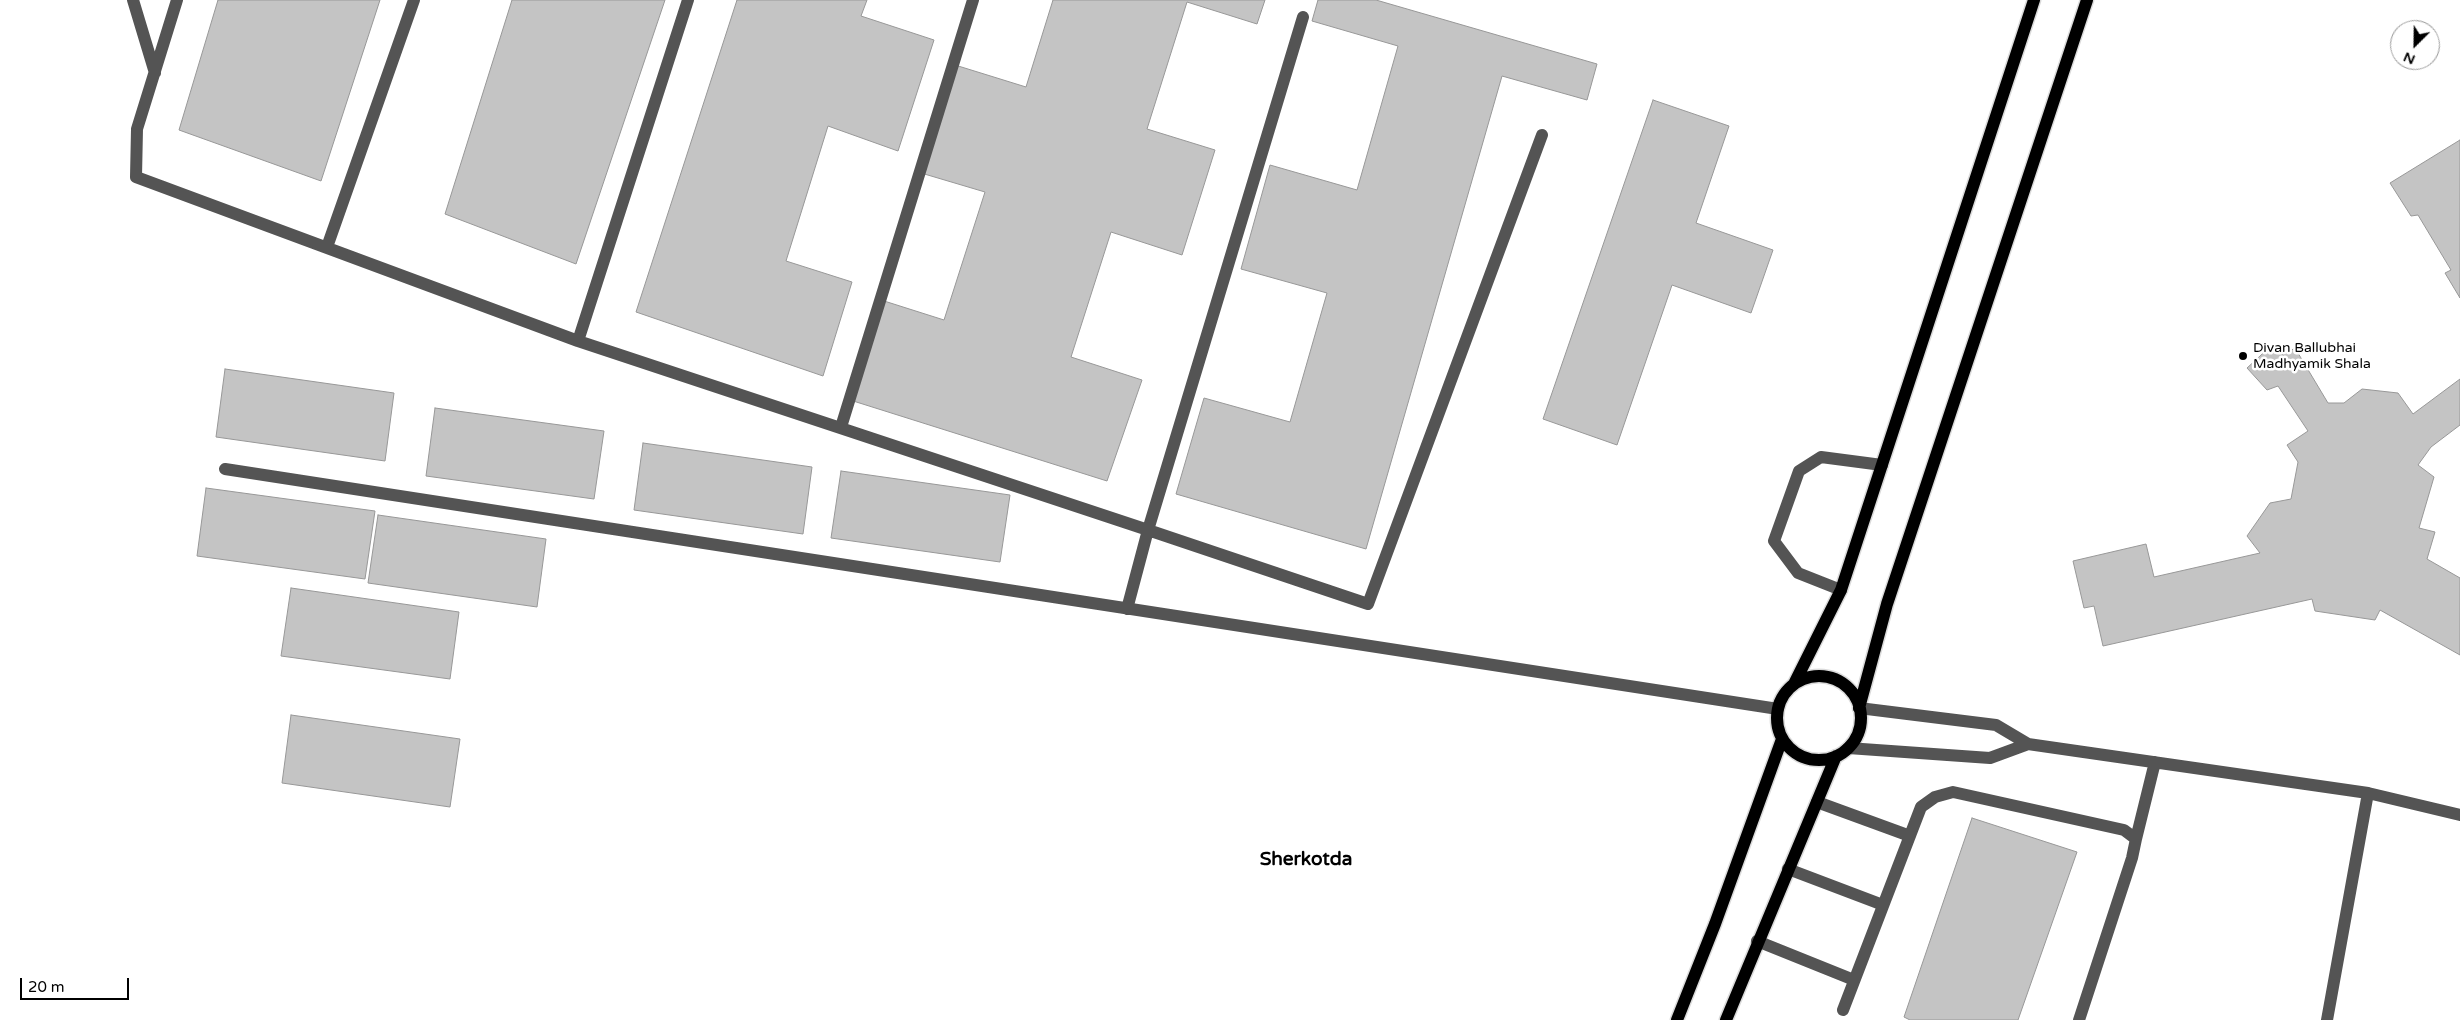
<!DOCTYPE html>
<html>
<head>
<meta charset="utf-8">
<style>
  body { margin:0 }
  #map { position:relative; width:2460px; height:1020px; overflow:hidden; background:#fff; font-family:"Varela Round",sans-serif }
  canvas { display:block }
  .north { position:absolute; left:2390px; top:20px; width:50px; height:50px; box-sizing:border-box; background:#fff; border:1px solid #999; border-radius:50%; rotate:203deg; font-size:14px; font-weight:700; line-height:20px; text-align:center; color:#000 }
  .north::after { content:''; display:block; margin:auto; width:18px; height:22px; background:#000; clip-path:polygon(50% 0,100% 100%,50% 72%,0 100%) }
  .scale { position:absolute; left:20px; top:978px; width:109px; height:22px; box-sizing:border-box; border:2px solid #000; border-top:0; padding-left:6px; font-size:15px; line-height:18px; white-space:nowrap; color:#000; -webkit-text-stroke:4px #fff; paint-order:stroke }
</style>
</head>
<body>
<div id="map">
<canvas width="2460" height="1020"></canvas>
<div class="north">N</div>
<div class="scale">20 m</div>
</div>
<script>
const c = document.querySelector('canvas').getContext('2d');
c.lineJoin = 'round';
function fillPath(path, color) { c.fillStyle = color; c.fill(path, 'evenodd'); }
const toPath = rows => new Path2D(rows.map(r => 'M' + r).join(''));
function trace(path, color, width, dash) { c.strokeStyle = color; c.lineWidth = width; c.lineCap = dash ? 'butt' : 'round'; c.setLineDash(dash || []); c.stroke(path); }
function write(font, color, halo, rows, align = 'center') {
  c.font = font + ' "Varela Round",sans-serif'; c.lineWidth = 5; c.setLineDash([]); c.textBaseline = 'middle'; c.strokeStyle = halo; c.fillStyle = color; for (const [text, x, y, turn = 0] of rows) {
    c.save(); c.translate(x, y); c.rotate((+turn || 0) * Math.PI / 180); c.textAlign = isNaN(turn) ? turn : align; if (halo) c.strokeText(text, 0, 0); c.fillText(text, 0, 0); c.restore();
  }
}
const building = toPath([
  [218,0,380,0,321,181,179,130,218,0],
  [512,0,665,0,576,264,445,214,512,0],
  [737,0,867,0,861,16,934,40,898,151,828,126,786,261,852,282,823,376,636,312,737,0],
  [1053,0,1265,0,1257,24,1187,2,1147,129,1215,150,1182,255,1111,232,1071,357,1142,380,1107,481,850,400,881,300,944,320,985,192,921,173,955,65,1026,87,1053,0],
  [1318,0,1376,0,1597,64,1587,100,1502,76,1366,549,1176,494,1204,398,1290,422,1327,293,1241,269,1270,165,1357,190,1398,46,1312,21,1318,0],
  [1653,100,1729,126,1696,223,1773,250,1751,313,1672,285,1617,445,1543,419,1653,100],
  [2460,140,2460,298,2445,273,2451,270,2418,215,2411,216,2390,183,2460,140],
  [2273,344,2283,355,2295,348,2328,403,2344,403,2362,389,2398,393,2413,414,2460,379,2460,425,2431,447,2418,465,2434,477,2419,528,2435,532,2427,559,2460,578,2460,655,2380,610,2375,620,2315,611,2312,599,2103,646,2094,606,2084,608,2073,561,2146,544,2154,577,2260,553,2247,536,2270,503,2291,499,2298,462,2287,445,2308,431,2278,386,2267,390,2247,368,2273,344],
  [225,369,394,393,385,461,216,437,225,369],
  [435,408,604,431,594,499,426,476,435,408],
  [643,443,812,467,803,534,634,510,643,443],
  [841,471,1010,495,1000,562,831,538,841,471],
  [206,488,375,511,365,579,197,556,206,488],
  [378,515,546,539,537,607,368,583,378,515],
  [291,588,459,612,450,679,281,656,291,588],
  [291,715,460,739,450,807,282,783,291,715],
  [1972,818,2077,852,2018,1020,1910,1020,1904,1017,1972,818]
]);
fillPath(building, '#c4c4c4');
trace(building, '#989898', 1);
const major = toPath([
  '1777 718a42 42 0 1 1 84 0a42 42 0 1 1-84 0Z',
  [1794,684,1841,590,2034,0],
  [1859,708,1887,604,2087,0],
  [1677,1020,1715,924,1782,739],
  [1726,1020,1836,756]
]);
trace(major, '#dbdbdb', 15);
trace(toPath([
  [133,0,155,73],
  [177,0,137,129,136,177,578,341,1148,530,1127,609],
  [1303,17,1148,530,1368,604,1542,135],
  [327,247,414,0],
  [578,341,688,0],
  [841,427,973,0],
  [225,469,1778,709],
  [1841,590,1798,573,1774,541,1799,471,1821,457,1882,465],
  [1859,708,1996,725,2028,744,2368,793,2460,815],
  [1848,748,1990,758,2028,744],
  [1817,802,1910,836],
  [2136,839,2155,762],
  [1788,869,1883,905],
  [1757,941,1854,980],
  [1843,1010,1921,807,1935,797,1953,792,2124,830,2136,839,2132,858,2079,1020],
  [2327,1020,2368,793]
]), '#545454', 12);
trace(major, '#000', 12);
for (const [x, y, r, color] of [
  [2243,356,5,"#000"]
]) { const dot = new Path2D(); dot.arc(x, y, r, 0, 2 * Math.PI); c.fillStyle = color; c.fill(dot); trace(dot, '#fff', 2); }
write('14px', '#000', '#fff', [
  ["Divan Ballubhai",2253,348],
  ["Madhyamik Shala",2253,364]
], 'left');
write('bold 19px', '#000', '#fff', [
  ["Sherkotda",1306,860]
]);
</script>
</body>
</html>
